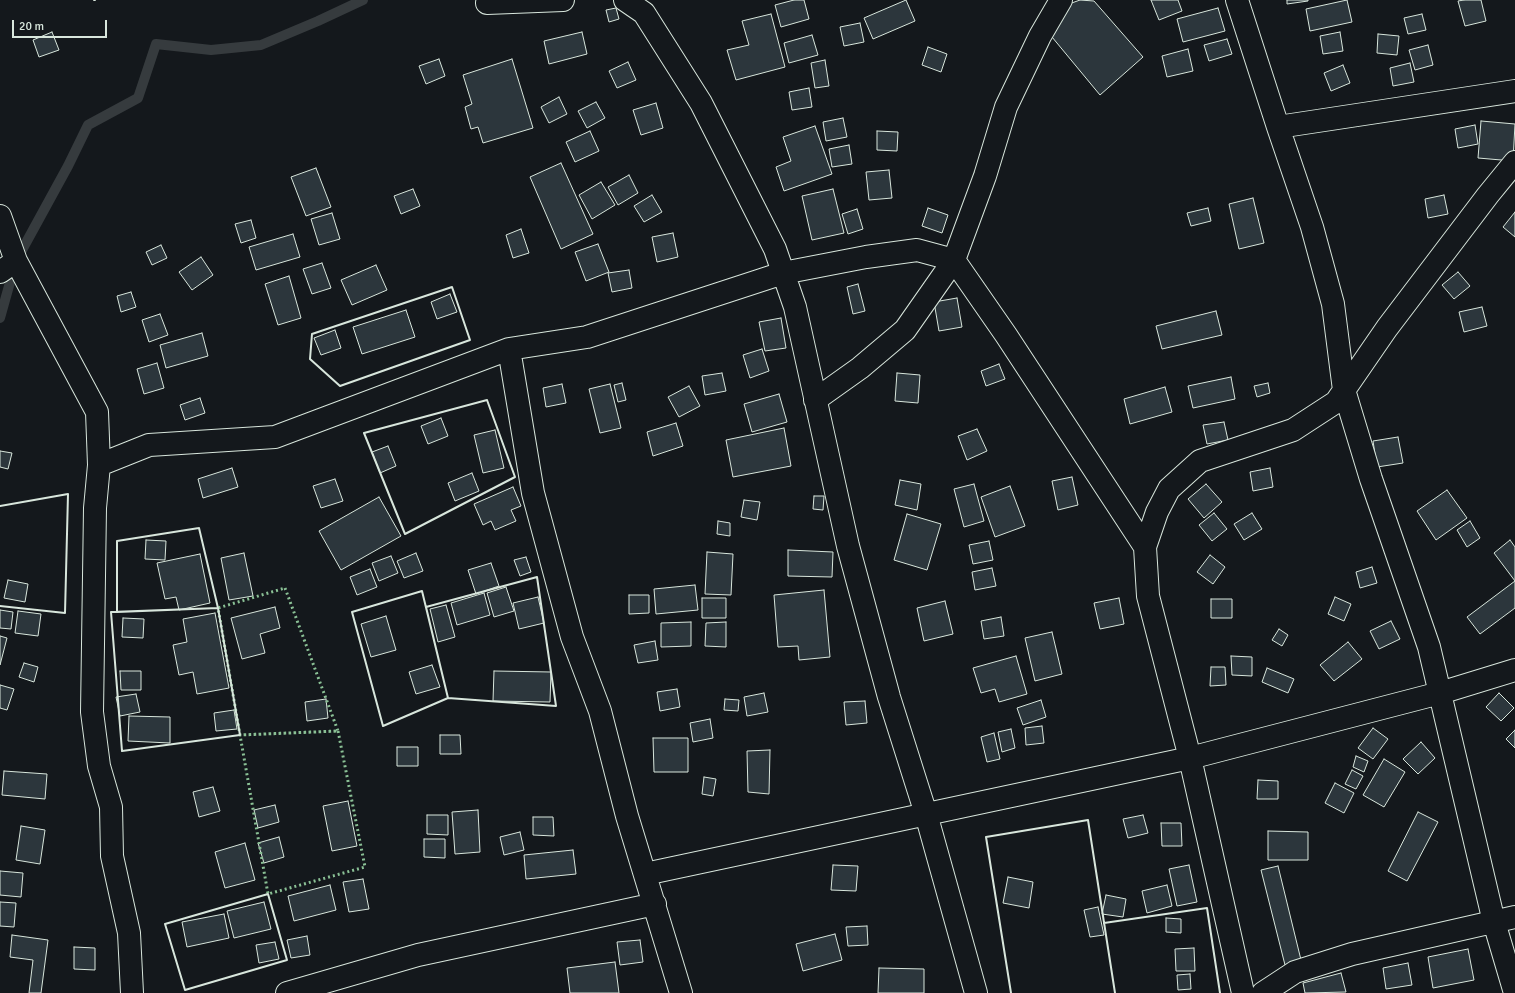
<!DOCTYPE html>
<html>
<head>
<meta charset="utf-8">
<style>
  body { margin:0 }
  #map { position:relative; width:1515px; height:993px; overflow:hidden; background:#14181c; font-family:Signika,sans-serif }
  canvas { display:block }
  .scale { position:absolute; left:12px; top:20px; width:95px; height:18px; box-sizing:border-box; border:2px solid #d8e6dc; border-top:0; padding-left:5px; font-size:12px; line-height:14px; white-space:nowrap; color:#d8e6dc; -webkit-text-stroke:3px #14181c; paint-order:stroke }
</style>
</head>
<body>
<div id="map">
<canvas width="1515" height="993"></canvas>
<div class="scale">20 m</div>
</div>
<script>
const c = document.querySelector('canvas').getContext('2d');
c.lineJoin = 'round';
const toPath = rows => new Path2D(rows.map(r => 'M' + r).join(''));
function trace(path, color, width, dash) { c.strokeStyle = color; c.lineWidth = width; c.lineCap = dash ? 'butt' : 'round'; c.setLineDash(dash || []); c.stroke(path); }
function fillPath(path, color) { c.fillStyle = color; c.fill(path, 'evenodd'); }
trace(toPath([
  [0,318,16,261,68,166,88,125,138,98,156,44,211,50,261,45,318,21,363,0]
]), '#363b3e', 10);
const building = toPath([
  [794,0,804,0,809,19,781,27,775,5,794,0],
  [906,0,915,21,873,39,864,18,906,0],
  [1080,0,1094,1,1143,57,1100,95,1052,37,1069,4,1080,0],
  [1151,0,1178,0,1182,11,1159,20,1151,0],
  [1287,0,1308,0,1308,1,1287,4,1287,0],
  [1347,0,1352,22,1310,31,1306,9,1347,0],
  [1464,0,1481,0,1486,21,1465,26,1458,1,1464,0],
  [616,8,619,19,609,22,606,10,616,8],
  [1218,8,1225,31,1183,42,1177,19,1218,8],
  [771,14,785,67,736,80,727,50,749,45,742,21,771,14],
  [1422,14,1426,30,1408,34,1404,18,1422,14],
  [860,23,864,42,844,46,840,27,860,23],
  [52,32,59,50,39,57,33,40,52,32],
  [582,32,587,54,549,64,544,41,582,32],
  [1340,32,1343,51,1323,54,1320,36,1340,32],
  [1378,34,1399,36,1397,55,1377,53,1378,34],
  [812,35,818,55,789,63,784,43,812,35],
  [1227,39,1232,54,1209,61,1204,45,1227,39],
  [1428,45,1433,65,1415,70,1409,50,1428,45],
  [928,47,947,54,941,72,922,65,928,47],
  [1188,49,1193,71,1167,77,1162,56,1188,49],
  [439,59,445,76,426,84,419,66,439,59],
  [512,59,533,128,483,143,478,127,471,129,465,107,472,104,463,75,512,59],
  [825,60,829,86,815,88,811,63,825,60],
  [628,62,636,80,617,88,609,71,628,62],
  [1410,63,1414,82,1393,86,1390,68,1410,63],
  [1343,65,1350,83,1331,91,1324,73,1343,65],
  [809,88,812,107,792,110,789,92,809,88],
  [559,97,567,114,549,123,541,107,559,97],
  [596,102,605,118,587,128,578,111,596,102],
  [656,103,663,128,641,135,633,110,656,103],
  [843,118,847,137,826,141,823,122,843,118],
  [1481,121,1515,124,1513,161,1478,158,1481,121],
  [1475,125,1478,144,1458,148,1455,129,1475,125],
  [815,126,832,174,784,191,776,167,791,161,783,137,815,126],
  [590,131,599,151,575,162,566,142,590,131],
  [877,131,898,132,897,151,877,150,877,131],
  [849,145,852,164,832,167,829,149,849,145],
  [561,163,593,234,561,249,530,177,561,163],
  [316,168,331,207,306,216,291,177,316,168],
  [889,170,892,198,869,200,866,172,889,170],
  [629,175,638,193,618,205,608,187,629,175],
  [601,182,615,205,592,219,579,195,601,182],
  [413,189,420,206,401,214,394,196,413,189],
  [833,189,844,233,812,240,802,196,833,189],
  [652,195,662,212,644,222,634,206,652,195],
  [1444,195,1448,214,1428,218,1425,199,1444,195],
  [1253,198,1264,243,1239,249,1229,204,1253,198],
  [928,208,948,215,942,233,922,226,928,208],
  [1208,208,1211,221,1191,226,1187,213,1208,208],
  [857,209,863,229,848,234,842,214,857,209],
  [1515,212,1515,237,1503,227,1515,212],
  [332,213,340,239,319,245,311,219,332,213],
  [251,220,256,238,241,243,235,224,251,220],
  [521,229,529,253,513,258,506,235,521,229],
  [673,233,678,257,657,262,652,237,673,233],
  [293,234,300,257,256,270,249,247,293,234],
  [598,244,609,272,586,281,575,252,598,244],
  [161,245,167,258,152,265,146,252,161,245],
  [201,257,213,275,192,290,179,272,201,257],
  [322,263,331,288,312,294,303,269,322,263],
  [376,265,387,290,352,305,341,280,376,265],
  [629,270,632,288,612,292,608,273,629,270],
  [1458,272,1470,286,1454,299,1442,285,1458,272],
  [289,276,301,318,278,325,265,284,289,276],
  [858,284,865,311,853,314,847,287,858,284],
  [131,292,136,307,121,312,117,296,131,292],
  [450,294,457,312,437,319,431,302,450,294],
  [957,298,962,327,939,331,934,302,957,298],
  [1482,307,1487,326,1464,332,1459,312,1482,307],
  [406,310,415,337,362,354,353,327,406,310],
  [1216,311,1222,335,1162,349,1156,326,1216,311],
  [160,314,168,335,149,342,142,320,160,314],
  [781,318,786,348,765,351,759,322,781,318],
  [335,330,341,348,321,355,314,338,335,330],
  [202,333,208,356,166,368,160,345,202,333],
  [762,349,769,371,750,378,743,355,762,349],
  [157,363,164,388,144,394,137,369,157,363],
  [999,364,1005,379,986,386,981,371,999,364],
  [722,373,726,391,705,395,702,376,722,373],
  [897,373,920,375,918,403,895,401,897,373],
  [1231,377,1235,399,1193,408,1188,386,1231,377],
  [622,383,626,400,618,402,614,385,622,383],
  [1268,383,1270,393,1257,397,1254,386,1268,383],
  [562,384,566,403,546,407,543,388,562,384],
  [610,384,621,428,600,433,589,389,610,384],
  [689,386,700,406,679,417,668,397,689,386],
  [1165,387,1172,412,1130,424,1124,399,1165,387],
  [779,394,787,422,752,432,744,404,779,394],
  [200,398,205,413,185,420,180,405,200,398],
  [441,418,448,436,428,444,421,426,441,418],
  [1224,422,1228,440,1207,444,1203,425,1224,422],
  [676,423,683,446,653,456,647,432,676,423],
  [784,428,791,466,733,477,726,440,784,428],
  [977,429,987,451,967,460,958,436,977,429],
  [495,430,504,468,483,473,474,435,495,430],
  [1398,437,1403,463,1377,467,1373,441,1398,437],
  [388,446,396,466,380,473,372,452,388,446],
  [0,451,12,453,8,469,0,467,0,451],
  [232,468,238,487,203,498,198,479,232,468],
  [1270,468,1273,487,1253,491,1250,472,1270,468],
  [472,473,479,491,455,501,448,483,472,473],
  [1072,477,1078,505,1058,510,1052,481,1072,477],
  [335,479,343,501,321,508,313,486,335,479],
  [900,480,921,484,917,510,895,505,900,480],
  [974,484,984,521,964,527,954,489,974,484],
  [1206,484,1222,502,1204,518,1188,499,1206,484],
  [1010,486,1025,526,995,537,981,497,1010,486],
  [513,487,521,506,511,510,516,521,495,530,491,521,483,525,474,504,513,487],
  [1447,490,1467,518,1436,540,1417,511,1447,490],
  [814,496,824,496,823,510,813,509,814,496],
  [379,497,401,536,341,570,319,531,379,497],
  [744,500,760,502,757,520,741,517,744,500],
  [1214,513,1227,529,1212,541,1199,525,1214,513],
  [1252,513,1262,529,1244,540,1234,524,1252,513],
  [907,514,941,524,927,570,894,560,907,514],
  [718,521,730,523,730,536,717,534,718,521],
  [1470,521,1480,538,1467,547,1457,530,1470,521],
  [146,540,166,541,165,560,145,559,146,540],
  [1510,540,1515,547,1515,608,1480,634,1467,617,1515,581,1494,553,1510,540],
  [989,541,993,560,973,564,969,545,989,541],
  [788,550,833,552,832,577,788,576,788,550],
  [707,552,733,554,731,595,705,594,707,552],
  [244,553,253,596,229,600,221,558,244,553],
  [416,553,423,571,404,578,397,561,416,553],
  [200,554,210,603,179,610,176,597,165,599,157,563,200,554],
  [1210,555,1225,567,1213,584,1197,572,1210,555],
  [391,556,398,573,379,581,372,563,391,556],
  [526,557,531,572,520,576,514,560,526,557],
  [491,563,499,586,476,594,468,570,491,563],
  [1372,567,1377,583,1360,588,1356,572,1372,567],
  [992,568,996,586,975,590,972,572,992,568],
  [370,569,377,587,357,595,350,577,370,569],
  [8,580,28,584,25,602,4,598,8,580],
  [695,585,698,610,656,614,654,589,695,585],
  [506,587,514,611,494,617,487,593,506,587],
  [824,590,830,657,799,660,798,646,778,647,774,595,824,590],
  [484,593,490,615,457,625,451,603,484,593],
  [629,595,649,595,649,613,629,614,629,595],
  [538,597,544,623,519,629,513,603,538,597],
  [1335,597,1351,604,1344,621,1328,614,1335,597],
  [702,598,726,598,726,618,702,618,702,598],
  [1119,598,1124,624,1100,629,1094,603,1119,598],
  [1211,599,1232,599,1232,618,1211,618,1211,599],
  [945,601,953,634,924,641,917,608,945,601],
  [446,605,455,637,438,642,430,609,446,605],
  [275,607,280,628,260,634,265,653,242,659,231,618,275,607],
  [0,610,13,612,11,629,0,628,0,610],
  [18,611,41,614,38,636,15,633,18,611],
  [215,613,229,688,197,694,193,672,179,675,173,645,187,642,183,619,215,613],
  [386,616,396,650,371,657,361,624,386,616],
  [1001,617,1004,636,984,639,981,621,1001,617],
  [123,618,144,619,143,638,122,637,123,618],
  [1391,621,1400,639,1379,649,1370,631,1391,621],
  [691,622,691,646,661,647,661,623,691,622],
  [726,622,726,647,705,646,706,623,726,622],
  [1279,629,1288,635,1282,646,1272,640,1279,629],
  [1052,632,1062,674,1035,681,1025,638,1052,632],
  [0,636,7,638,0,665,0,636],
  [655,641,658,660,638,663,634,645,655,641],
  [1348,642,1362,659,1334,681,1320,665,1348,642],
  [1016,656,1027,694,999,702,995,689,981,693,973,668,1016,656],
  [1231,656,1252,657,1252,676,1232,675,1231,656],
  [24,663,38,667,34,682,19,677,24,663],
  [432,665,440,687,416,694,409,672,432,665],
  [1211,667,1225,667,1226,685,1210,686,1211,667],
  [1267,668,1294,679,1288,693,1262,682,1267,668],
  [120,671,141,671,141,690,121,690,120,671],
  [494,671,551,672,550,702,493,701,494,671],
  [0,685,14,689,7,710,0,708,0,685],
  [677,689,680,707,660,711,657,692,677,689],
  [764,693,768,712,747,716,744,697,764,693],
  [1499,693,1514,708,1501,721,1486,707,1499,693],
  [136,694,140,712,120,716,116,697,136,694],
  [326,699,328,718,307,721,305,702,326,699],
  [725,699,739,700,738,711,724,710,725,699],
  [1041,700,1046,717,1023,725,1017,708,1041,700],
  [865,701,867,723,846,725,844,702,865,701],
  [234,710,237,729,216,731,214,713,234,710],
  [129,716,170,717,170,743,128,741,129,716],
  [710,719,713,738,693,742,690,723,710,719],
  [1042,726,1044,743,1026,745,1025,728,1042,726],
  [1373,728,1388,739,1373,759,1358,748,1373,728],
  [1011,729,1015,748,1002,752,998,732,1011,729],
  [1515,730,1515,748,1506,739,1515,730],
  [994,733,1000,759,987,762,981,737,994,733],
  [440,735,460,735,461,754,440,754,440,735],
  [653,738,688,738,688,772,654,772,653,738],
  [1421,742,1435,758,1418,774,1403,759,1421,742],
  [397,747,418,747,418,766,397,766,397,747],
  [770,750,769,794,748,792,747,751,770,750],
  [1356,756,1368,761,1364,772,1353,767,1356,756],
  [1384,759,1405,772,1384,807,1363,795,1384,759],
  [1352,770,1363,776,1356,789,1345,784,1352,770],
  [4,771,47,774,45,799,2,795,4,771],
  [704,777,716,779,713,796,702,794,704,777],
  [1258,780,1278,781,1278,799,1257,799,1258,780],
  [1335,783,1354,793,1344,813,1325,803,1335,783],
  [213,787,220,811,199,817,193,792,213,787],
  [348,801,357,846,332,851,323,806,348,801],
  [275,805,279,822,258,828,254,810,275,805],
  [478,810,480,852,455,854,452,812,478,810],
  [1418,812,1438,822,1407,881,1388,871,1418,812],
  [427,815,448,815,448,835,427,834,427,815],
  [1143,815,1148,833,1128,838,1123,819,1143,815],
  [533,817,553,817,554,836,533,835,533,817],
  [1161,823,1181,823,1182,846,1162,846,1161,823],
  [21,826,45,830,40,864,16,860,21,826],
  [1268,831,1308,832,1308,860,1268,860,1268,831],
  [520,832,524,850,504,855,500,837,520,832],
  [279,837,284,857,264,863,258,843,279,837],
  [424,839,445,839,445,858,424,857,424,839],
  [245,843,255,880,225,888,215,852,245,843],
  [573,850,576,874,526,879,524,855,573,850],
  [833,865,858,866,856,891,831,890,833,865],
  [1189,865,1197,902,1177,906,1169,869,1189,865],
  [1278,866,1301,960,1285,965,1261,870,1278,866],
  [0,871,23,873,21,897,0,895,0,871],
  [1008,877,1033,882,1029,908,1003,903,1008,877],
  [363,879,369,909,349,912,343,882,363,879],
  [330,885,336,910,294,921,288,896,330,885],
  [1167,885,1172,906,1147,913,1142,891,1167,885],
  [1106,895,1126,899,1123,917,1102,914,1106,895],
  [0,902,16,903,14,927,0,926,0,902],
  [264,902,271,929,234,938,227,911,264,902],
  [1098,907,1104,935,1090,937,1084,910,1098,907],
  [224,914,229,938,187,947,182,922,224,914],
  [1166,918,1181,919,1181,933,1166,932,1166,918],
  [867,926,868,945,848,946,846,927,867,926],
  [835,934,842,960,803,971,796,944,835,934],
  [12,935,48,940,41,993,29,993,33,960,10,957,12,935],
  [307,936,310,955,291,958,287,940,307,936],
  [640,940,643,962,620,965,617,942,640,940],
  [275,942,279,959,259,963,256,945,275,942],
  [74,947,95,948,95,970,74,969,74,947],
  [1194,948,1195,971,1176,971,1175,949,1194,948],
  [1468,949,1474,980,1433,988,1428,957,1468,949],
  [615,962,619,993,570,993,567,968,615,962],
  [1408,963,1412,985,1386,989,1383,968,1408,963],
  [879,968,924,969,924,993,878,993,879,968],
  [1341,973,1346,992,1305,993,1303,983,1341,973],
  [1190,974,1191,989,1178,990,1177,975,1190,974]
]);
fillPath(building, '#2c363c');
trace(building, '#d8e6dc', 1);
const street = toPath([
  [625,0,644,13,701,103,775,249,795,307,848,546,889,697,926,814,976,993],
  [1237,0,1278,127,1312,227,1333,304,1344,390,1371,479,1429,647,1494,922,1515,993],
  [487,3,563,0],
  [1278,127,1515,91],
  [0,216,16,261,97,412,99,465,95,508,92,712,99,766,111,807,112,856,129,933,132,993],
  [0,272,16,261],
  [509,349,533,493,572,637,600,711,627,816,681,993],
  [815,400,860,368,905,330,954,260,985,176,1006,107,1040,36,1061,0],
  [99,465,149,445,275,437,509,349,587,337,783,273,866,257,917,250,954,260,1006,335,1145,547],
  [645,874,1190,758,1440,693,1515,670],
  [287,993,418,955,655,904],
  [1243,993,1190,758,1148,596,1145,547,1157,512,1169,489,1200,461,1293,430,1336,402,1387,328,1488,195,1515,162],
  [1263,993,1295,972,1352,954,1515,917]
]);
trace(street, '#d8e6dc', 24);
trace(street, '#14181c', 22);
trace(toPath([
  [285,588,338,731,240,735,218,608,285,588],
  [338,731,365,867,268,894,240,735,338,731]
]), '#8ac095', 3, [2, 3]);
trace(toPath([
  [94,0,95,0],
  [452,287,470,340,340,386,310,359,312,334,452,287],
  [487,400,515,477,405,534,364,433,487,400],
  [0,506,68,494,65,613,0,606],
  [199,528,218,608,117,612,117,541,199,528],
  [537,577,556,706,448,698,426,607,537,577],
  [422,591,448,698,383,726,352,612,422,591],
  [218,608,240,735,122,751,111,612,218,608],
  [268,894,287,960,185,990,165,924,268,894],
  [1104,924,1104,923,1207,908,1220,993],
  [1011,993,986,837,1088,820,1115,993]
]), '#d8e6dc', 2);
</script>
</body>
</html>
